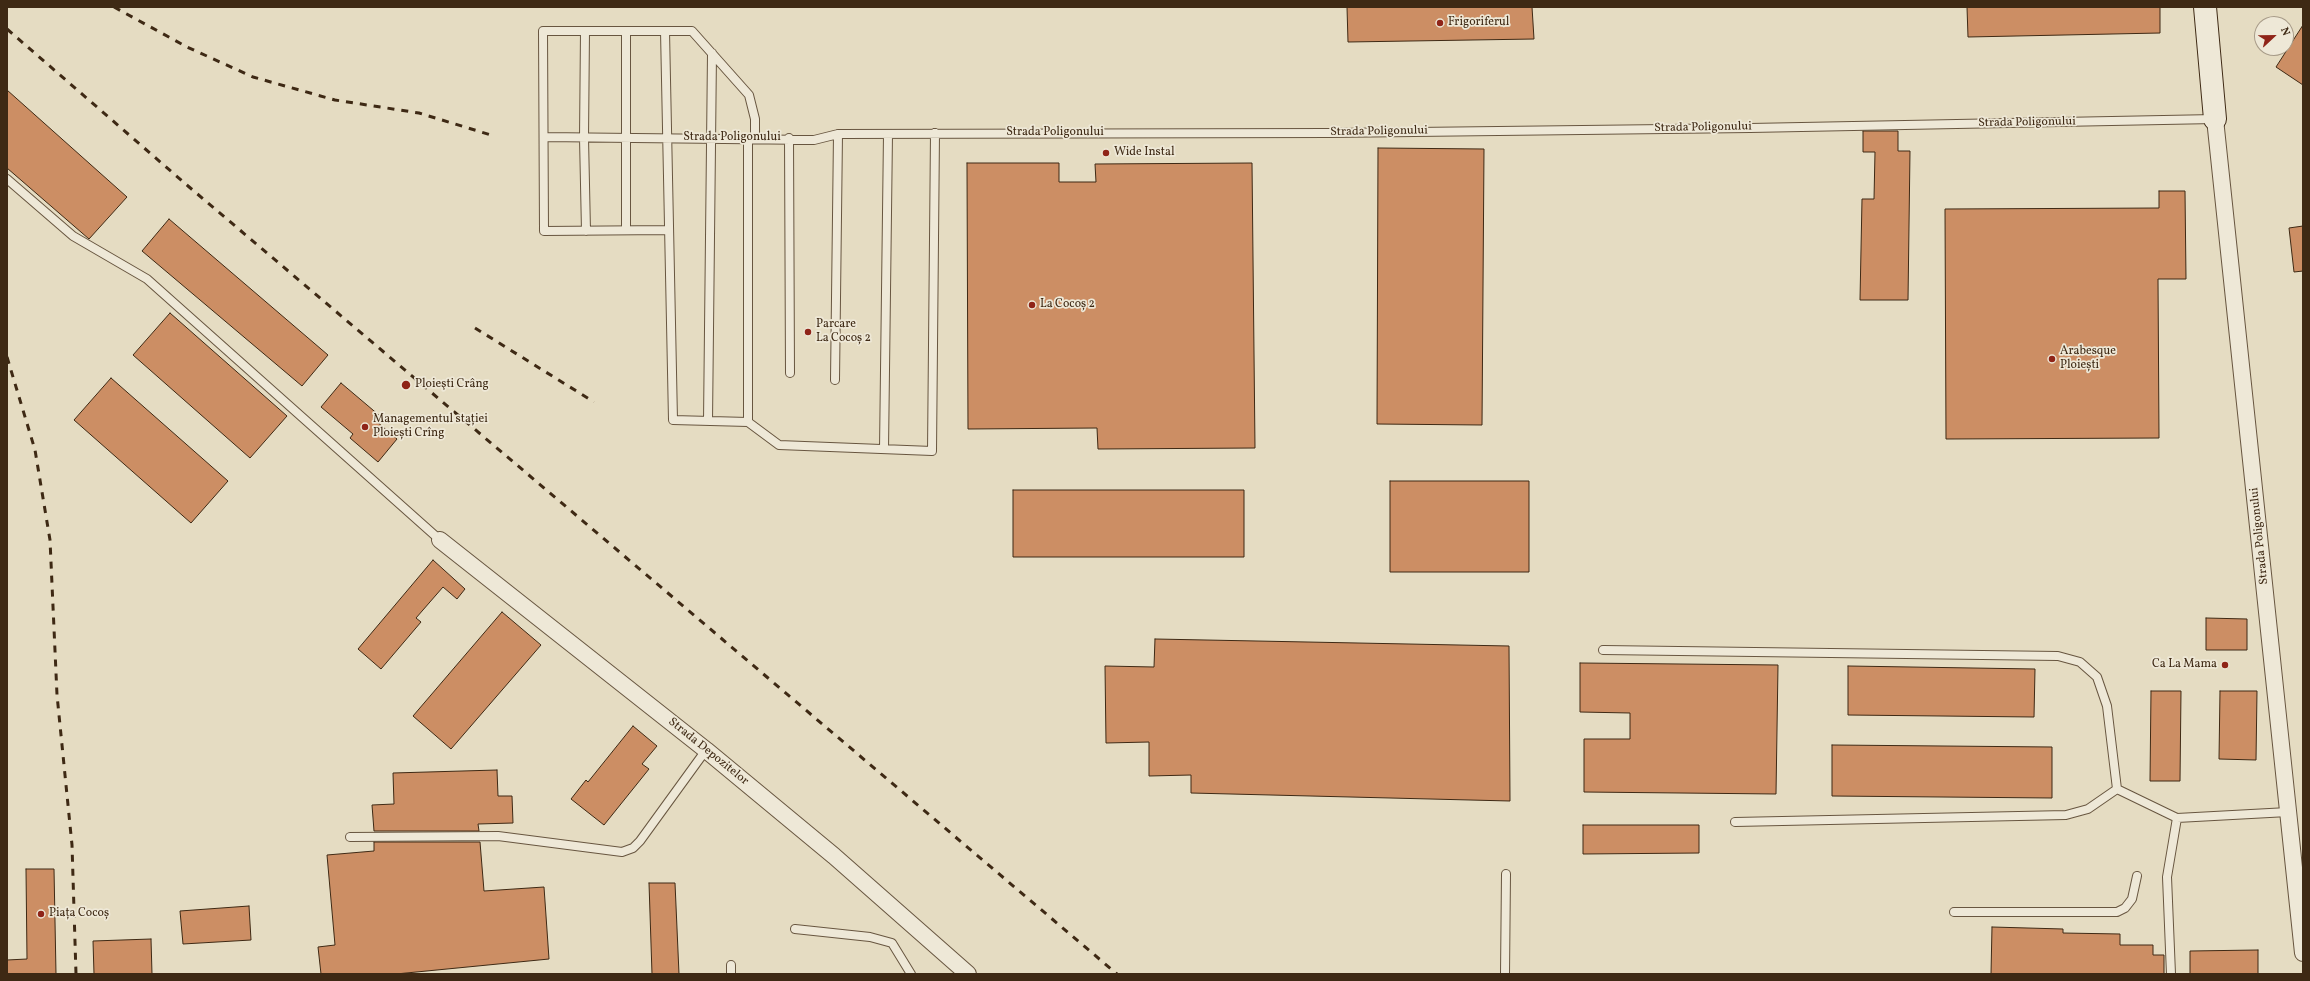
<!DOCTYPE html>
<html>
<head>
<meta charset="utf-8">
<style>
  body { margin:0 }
  #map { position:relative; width:2310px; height:981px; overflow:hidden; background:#e5dcc2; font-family:Vollkorn,serif }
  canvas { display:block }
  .frame { position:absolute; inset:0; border:8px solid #3e2914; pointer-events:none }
  .north { position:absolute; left:2254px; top:16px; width:40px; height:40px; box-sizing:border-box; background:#eee8d7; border:1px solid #a89c89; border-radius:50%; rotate:68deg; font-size:11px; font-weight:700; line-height:16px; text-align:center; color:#3e2914 }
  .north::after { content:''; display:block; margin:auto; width:14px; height:18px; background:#8f2418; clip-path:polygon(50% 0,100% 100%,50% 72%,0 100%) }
</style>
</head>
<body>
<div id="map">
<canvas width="2310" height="981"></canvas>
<div class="frame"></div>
<div class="north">N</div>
</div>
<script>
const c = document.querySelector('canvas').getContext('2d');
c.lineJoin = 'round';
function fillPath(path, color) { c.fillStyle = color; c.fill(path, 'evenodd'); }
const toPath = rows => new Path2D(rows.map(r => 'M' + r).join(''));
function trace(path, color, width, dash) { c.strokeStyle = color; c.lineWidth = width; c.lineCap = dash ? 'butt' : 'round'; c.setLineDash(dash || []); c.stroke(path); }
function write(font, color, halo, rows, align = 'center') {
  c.font = font + ' Vollkorn,serif'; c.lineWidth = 3.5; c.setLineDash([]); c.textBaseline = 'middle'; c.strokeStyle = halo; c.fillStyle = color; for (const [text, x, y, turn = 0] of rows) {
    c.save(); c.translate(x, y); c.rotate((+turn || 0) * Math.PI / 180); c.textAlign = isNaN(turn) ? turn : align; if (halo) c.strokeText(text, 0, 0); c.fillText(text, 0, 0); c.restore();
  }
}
const building = toPath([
  [1347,7,1532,7,1534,39,1348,42,1347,7],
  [1967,7,2160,7,2160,33,1968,37,1967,7],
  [2303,25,2303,85,2276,67,2303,25],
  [7,90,127,197,89,239,7,168,7,90],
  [1863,131,1898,131,1898,151,1910,151,1908,300,1860,300,1862,199,1874,199,1875,152,1863,152,1863,131],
  [1378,148,1484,149,1482,425,1377,424,1378,148],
  [967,163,1059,163,1059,182,1096,182,1095,164,1252,163,1255,448,1098,449,1097,428,968,429,967,163],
  [2159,191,2185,191,2186,279,2158,279,2159,438,1946,439,1945,209,2159,208,2159,191],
  [169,219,328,355,302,386,142,251,169,219],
  [2303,226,2303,271,2294,272,2289,228,2303,226],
  [170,313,287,416,250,458,133,355,170,313],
  [111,378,228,481,191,523,74,420,111,378],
  [341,383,380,416,376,421,397,439,378,462,350,438,353,434,321,407,341,383],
  [1390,481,1529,481,1529,572,1390,572,1390,481],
  [1013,490,1244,490,1244,557,1013,557,1013,490],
  [433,560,465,589,457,599,443,587,416,618,421,622,381,669,358,649,433,560],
  [502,612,541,645,451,749,413,716,502,612],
  [2206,618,2247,619,2247,650,2206,650,2206,618],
  [1155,639,1509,646,1510,801,1191,793,1191,775,1149,776,1149,742,1106,743,1105,666,1154,667,1155,639],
  [1580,663,1778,665,1776,794,1584,792,1584,739,1630,739,1630,713,1580,712,1580,663],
  [1848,666,2035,669,2034,717,1848,715,1848,666],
  [2151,691,2181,691,2180,781,2150,781,2151,691],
  [2220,691,2257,691,2256,760,2219,759,2220,691],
  [633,726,657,746,642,764,649,769,604,825,571,799,586,780,588,782,633,726],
  [1832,745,2052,747,2052,798,1832,796,1832,745],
  [497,770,498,796,512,796,513,823,478,824,479,831,374,831,372,805,394,804,393,773,497,770],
  [1583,825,1699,825,1699,853,1583,854,1583,825],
  [374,842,480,842,484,891,544,887,549,959,396,974,321,974,318,947,335,945,327,855,374,851,374,842],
  [26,869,54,869,56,974,7,974,7,960,27,959,26,869],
  [649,883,675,883,679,974,652,974,649,883],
  [249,906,251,940,183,944,180,911,249,906],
  [1992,927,2063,929,2063,933,2120,934,2120,945,2153,945,2153,955,2164,955,2164,974,1991,974,1992,927],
  [151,939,152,974,94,974,93,941,151,939],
  [2258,950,2258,974,2190,974,2190,951,2258,950]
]);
fillPath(building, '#cc8e64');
trace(building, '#3e2914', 1);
const lane = toPath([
  [585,31,584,138,586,231],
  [665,31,673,420,748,422,779,445,932,451,935,133],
  [544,137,814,140,838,134,1330,133,1750,128,2215,119],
  [789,138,790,373],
  [7,179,73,236,147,279,440,540],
  [626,230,626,31],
  [669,230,544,231,543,31,692,31,749,95,755,119,755,138],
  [835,380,838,134],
  [708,421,712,53],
  [748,422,748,138],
  [884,449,888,134],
  [1603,650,2058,656,2080,662,2097,677,2107,706,2117,789],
  [2117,789,2177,818,2288,812],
  [1735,822,2066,815,2088,809,2117,789],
  [350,837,498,836,622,852,633,848,640,841,706,750],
  [1954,912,2117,912,2125,908,2132,899,2137,876],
  [795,929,870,937,892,943,911,974],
  [731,974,731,965],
  [1505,974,1506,874],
  [2171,974,2167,877,2177,818]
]);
const street = toPath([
  [2215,119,2303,953],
  [440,540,706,750,834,856,968,974]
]);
const secondary = toPath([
  [2205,7,2215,119]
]);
trace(lane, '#685640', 10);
trace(street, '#685640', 18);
trace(secondary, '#3e2914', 24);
trace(lane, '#eee8d7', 8);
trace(street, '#eee8d7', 16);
trace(secondary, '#eee8d7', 22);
trace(toPath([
  [114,7,187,47,253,77,335,100,419,113,491,135],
  [7,29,188,186,1117,974],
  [475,328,594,402],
  [7,357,35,450,50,540,57,695,72,845,76,974]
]), '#3e2914', 3, [7, 7]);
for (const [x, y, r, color] of [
  [1440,23,4,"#8f2418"],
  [1106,153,4,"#8f2418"],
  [1032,305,4,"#8f2418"],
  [808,332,4,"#8f2418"],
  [2052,359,4,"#8f2418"],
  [406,385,5,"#8f2418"],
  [365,427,4,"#8f2418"],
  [2225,665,4,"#8f2418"],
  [41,914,4,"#8f2418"]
]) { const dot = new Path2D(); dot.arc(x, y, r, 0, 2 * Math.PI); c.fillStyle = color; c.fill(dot); trace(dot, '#eee8d7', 1.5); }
write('12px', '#3e2914', '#eee8d7', [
  ["Frigoriferul",1448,23],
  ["Wide Instal",1114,153],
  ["La Cocoș 2",1040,305],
  ["Parcare",816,325],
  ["La Cocoș 2",816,339],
  ["Arabesque",2060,352],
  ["Ploiești",2060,366],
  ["Ploieşti Crâng",415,385],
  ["Managementul stației",373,420],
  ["Ploiești Crîng",373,434],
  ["Ca La Mama",2217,665,"right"],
  ["Piața Cocoș",49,914]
], 'left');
write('12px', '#3e2914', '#eee8d7', [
  ["Strada Poligonului",2027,123,-1],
  ["Strada Poligonului",1703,128,-1],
  ["Strada Poligonului",1379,132,-1],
  ["Strada Poligonului",1055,133],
  ["Strada Poligonului",732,138],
  ["Strada Poligonului",2260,536,-96],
  ["Strada Depozitelor",708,752,39]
]);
</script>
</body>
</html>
